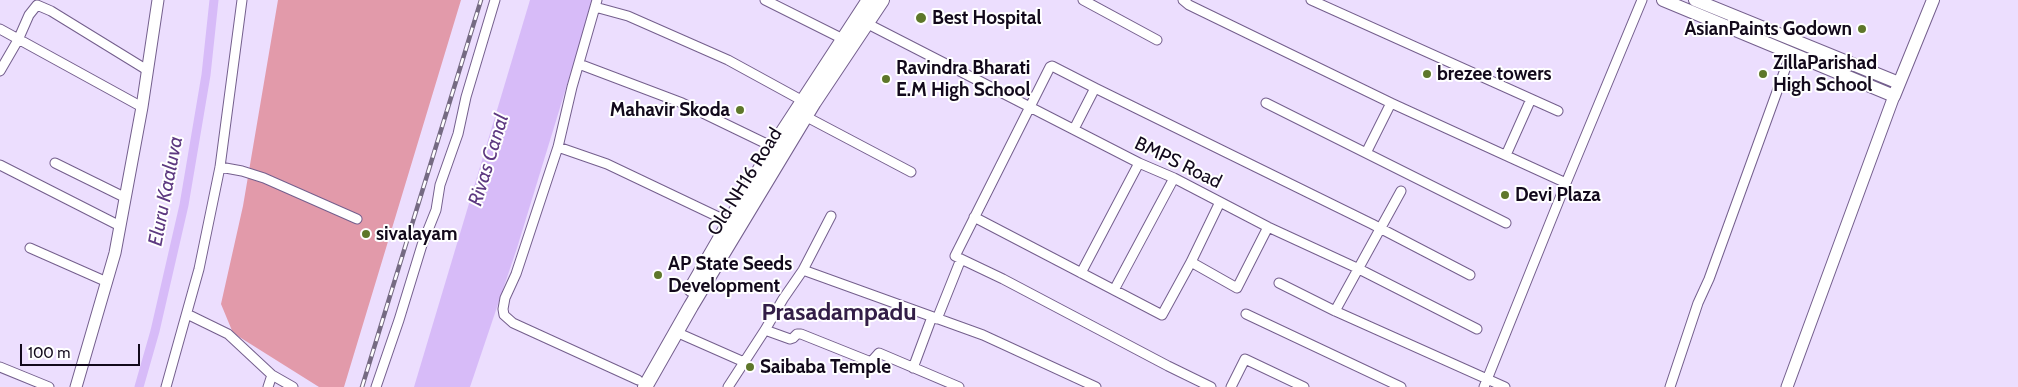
<!DOCTYPE html>
<html>
<head>
<meta charset="utf-8">
<style>
  body { margin:0 }
  #map { position:relative; width:2018px; height:387px; overflow:hidden; background:#ecdefe; font-family:Cabin,sans-serif }
  canvas { display:block }
  .scale { position:absolute; left:20px; top:344px; width:120px; height:22px; box-sizing:border-box; border:2px solid #12091b; border-top:0; padding-left:6px; font-size:15px; line-height:18px; white-space:nowrap; color:#12091b; -webkit-text-stroke:4px #fff; paint-order:stroke }
</style>
</head>
<body>
<div id="map">
<canvas width="2018" height="387"></canvas>
<div class="scale">100 m</div>
</div>
<script>
const c = document.querySelector('canvas').getContext('2d');
c.lineJoin = 'round';
function fillPath(path, color) { c.fillStyle = color; c.fill(path, 'evenodd'); }
const toPath = rows => new Path2D(rows.map(r => 'M' + r).join(''));
function trace(path, color, width, dash) { c.strokeStyle = color; c.lineWidth = width; c.lineCap = dash ? 'butt' : 'round'; c.setLineDash(dash || []); c.stroke(path); }
function write(font, color, halo, rows, align = 'center') {
  c.font = font + ' Cabin,sans-serif'; c.lineWidth = 4; c.setLineDash([]); c.textBaseline = 'middle'; c.strokeStyle = halo; c.fillStyle = color; for (const [text, x, y, turn = 0] of rows) {
    c.save(); c.translate(x, y); c.rotate((+turn || 0) * Math.PI / 180); c.textAlign = isNaN(turn) ? turn : align; if (halo) c.strokeText(text, 0, 0); c.fillText(text, 0, 0); c.restore();
  }
}
fillPath(toPath([
  [278,0,461,0,344,387,319,387,233,333,221,304,243,206]
]), '#e29aaa');
fillPath(toPath([
  [530,0,593,0,517,248,470,387,414,387]
]), '#d7bbf8');
trace(toPath([
  [139,387,155,331,184,205,206,75,214,0]
]), '#d7bbf8', 9);
const minor = toPath([
  [597,0,572,87,558,147,516,274,505,298,503,309,504,315,513,323,638,380],
  [765,0,843,39],
  [1083,0,1157,40],
  [1183,0,1189,5,1391,103,1566,183,1642,0],
  [1311,0,1558,111],
  [595,7,628,16,728,60,803,101],
  [866,23,1139,163,1174,178,1268,227,1357,268,1477,329],
  [0,29,142,107],
  [579,64,682,103,773,147],
  [0,71,18,40,29,15,37,5,51,11,147,70],
  [1266,103,1506,223],
  [803,115,911,172],
  [1074,129,1095,88,1372,224,1470,275],
  [558,147,607,164,729,222],
  [1366,153,1391,103],
  [1506,155,1531,99],
  [55,163,124,197],
  [0,165,120,226],
  [220,167,242,171,264,178,357,219],
  [974,217,1162,315,1191,262,1220,202],
  [30,248,107,282],
  [961,259,1003,279,1168,366,1211,387],
  [1191,262,1237,288,1268,227],
  [803,270,983,335,1096,387],
  [1081,273,1139,163],
  [1279,283,1335,311,1505,387],
  [1114,290,1174,178],
  [1335,311,1401,191],
  [187,314,228,334,272,375,293,387],
  [1246,314,1401,387],
  [937,319,961,259,955,256,1050,67,1052,66,1095,88],
  [765,330,790,339,793,338,797,334,801,334,871,362,879,353,959,387],
  [676,332,744,362],
  [0,367,49,387],
  [913,368,932,317],
  [166,387,199,269,220,167,242,0],
  [268,387,272,375],
  [376,387,399,320,422,245,436,210,440,185,458,134,466,97,495,0],
  [728,387,765,330,783,299,803,270,831,216],
  [1231,387,1245,359,1304,387],
  [1484,387,1566,183],
  [1670,387,1698,303,1709,279,1791,53]
]);
const tertiary = toPath([
  [76,387,115,253,142,107,158,0],
  [1787,387,1894,96]
]);
const secondary = toPath([
  [1663,0,1894,96,1933,0],
  [1695,0,1899,83]
]);
const primary = toPath([
  [691,289,773,147,869,0],
  [645,387,691,306,814,102,882,0]
]);
trace(minor, '#745f8d', 11);
trace(tertiary, '#745f8d', 13);
trace(secondary, '#745f8d', 14);
trace(primary, '#745f8d', 16);
trace(minor, '#fff', 9);
trace(tertiary, '#fff', 11);
trace(secondary, '#fff', 12);
trace(primary, '#fff', 14);
const rail = toPath([
  [362,387,481,0]
]);
trace(rail, '#756a82', 4.5);
trace(rail, '#fff', 2.5, [8]);
for (const [x, y, r, color] of [
  [921,18,6,"#5e772a"],
  [1862,29,5,"#5e772a"],
  [1427,74,5,"#5e772a"],
  [1763,74,5,"#5e772a"],
  [886,79,5,"#5e772a"],
  [740,110,5,"#5e772a"],
  [1505,195,5,"#5e772a"],
  [366,234,5,"#5e772a"],
  [658,275,5,"#5e772a"],
  [750,367,5,"#5e772a"]
]) { const dot = new Path2D(); dot.arc(x, y, r, 0, 2 * Math.PI); c.fillStyle = color; c.fill(dot); trace(dot, '#fff', 2); }
write('bold 19px', '#12091b', '#fff', [
  ["Best Hospital",932,18],
  ["AsianPaints Godown",1852,29,"right"],
  ["ZillaParishad",1773,63],
  ["High School",1773,85],
  ["Ravindra Bharati",896,68],
  ["E.M High School",896,90],
  ["brezee towers",1437,74],
  ["Mahavir Skoda",730,110,"right"],
  ["Devi Plaza",1515,195],
  ["sivalayam",376,234],
  ["AP State Seeds",668,264],
  ["Development",668,286],
  ["Saibaba Temple",760,367]
], 'left');
write('19px', '#12091b', '#fff', [
  ["BMPS Road",1178,163,26],
  ["Old NH16 Road",745,182,-58]
]);
write('italic 20px', '#5d3980', '#fff', [
  ["Rivas Canal",489,160,-73],
  ["Eluru Kaaluva",166,191,-79]
]);
write('bold 24px', '#331e47', '#fff', [
  ["Prasadampadu",839,313]
]);
</script>
</body>
</html>
